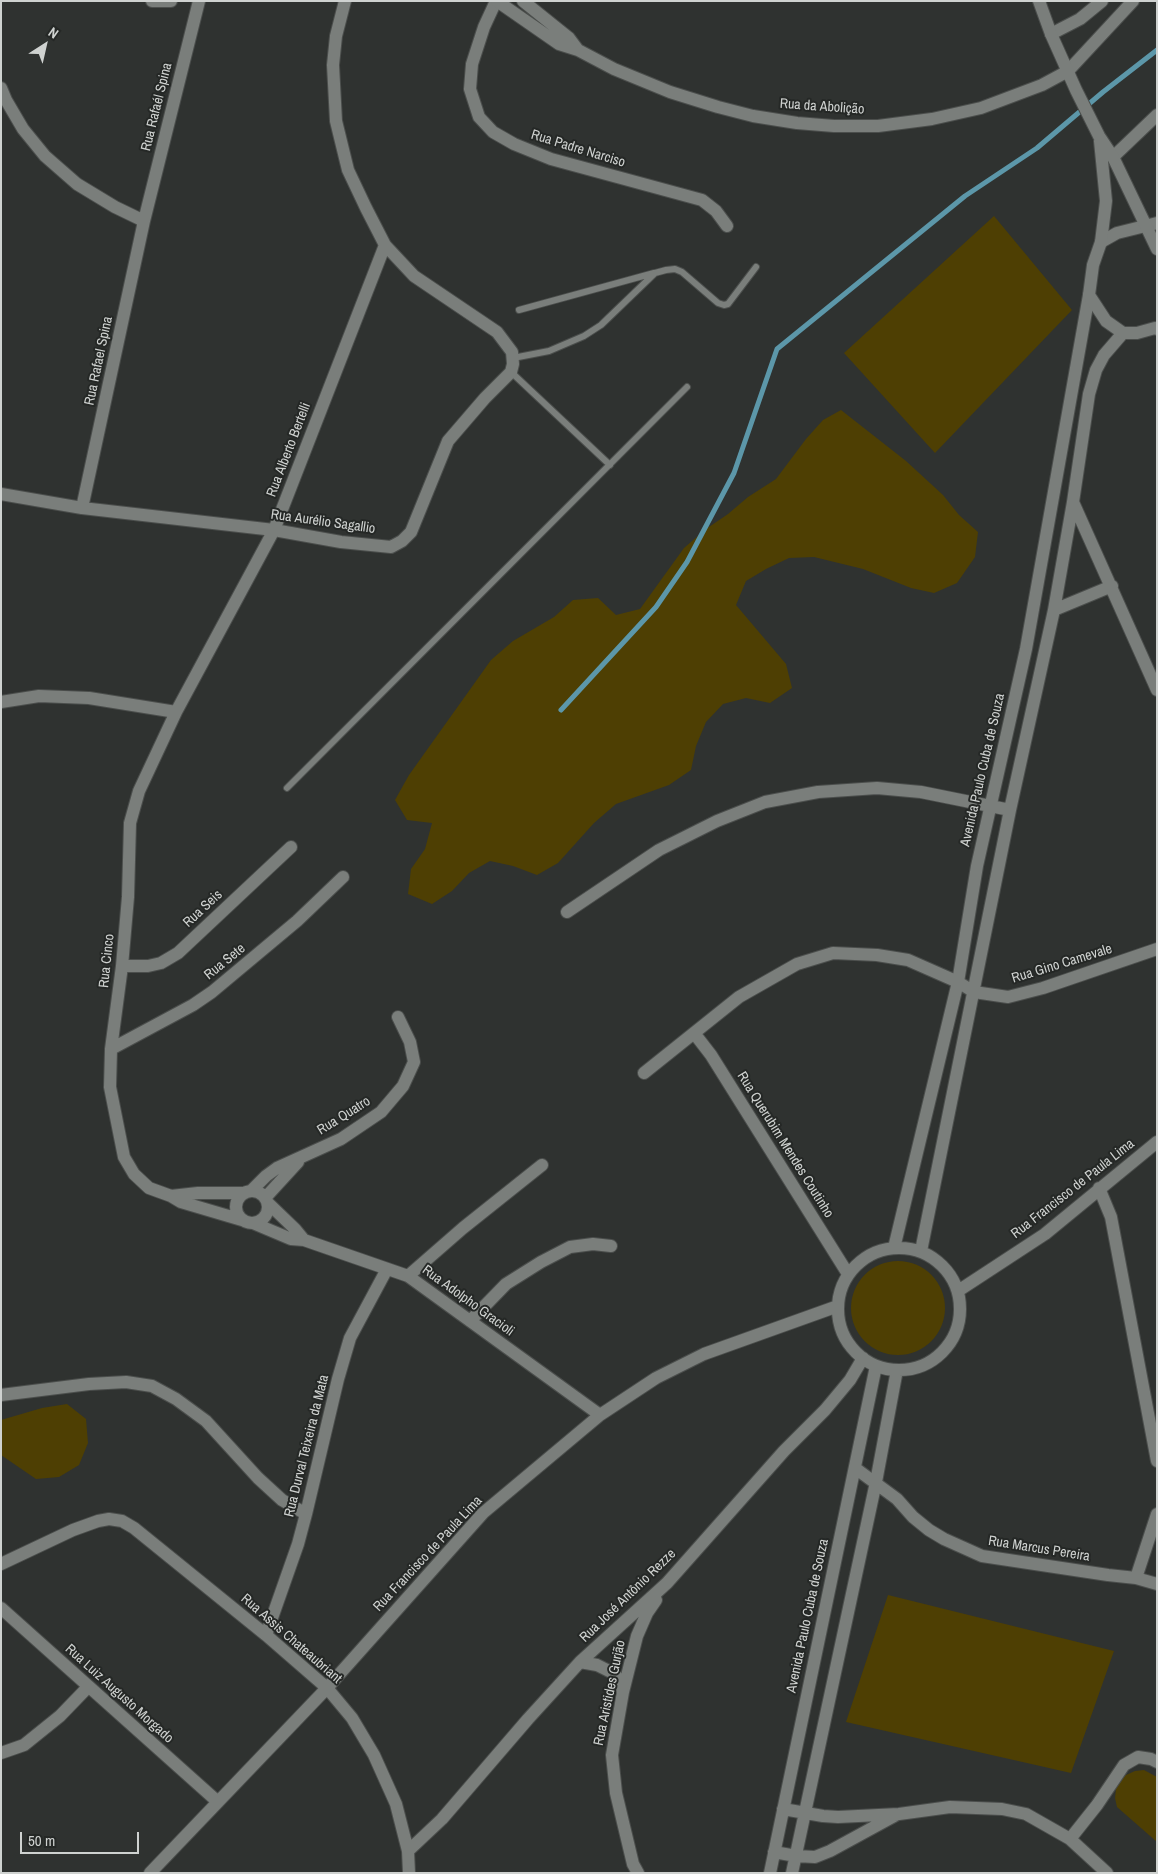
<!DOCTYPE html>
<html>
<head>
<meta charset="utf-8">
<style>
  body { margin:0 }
  #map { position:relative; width:1158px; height:1874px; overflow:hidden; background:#2f3230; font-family:"Archivo Narrow",sans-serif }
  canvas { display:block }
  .frame { position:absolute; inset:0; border:2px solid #cfd2d0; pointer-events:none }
  .north { position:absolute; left:20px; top:20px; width:50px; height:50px; -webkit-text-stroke:4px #252826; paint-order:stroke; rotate:35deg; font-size:14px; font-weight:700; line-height:20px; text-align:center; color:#cfd2d0 }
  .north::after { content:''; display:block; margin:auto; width:18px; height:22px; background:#cfd2d0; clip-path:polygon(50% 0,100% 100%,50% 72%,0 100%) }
  .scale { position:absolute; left:20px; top:1832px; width:119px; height:22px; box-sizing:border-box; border:2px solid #cfd2d0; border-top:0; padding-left:6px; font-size:15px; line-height:18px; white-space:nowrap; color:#cfd2d0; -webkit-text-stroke:4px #252826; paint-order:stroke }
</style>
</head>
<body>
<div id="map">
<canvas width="1158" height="1874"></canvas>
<div class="frame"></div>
<div class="north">N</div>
<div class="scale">50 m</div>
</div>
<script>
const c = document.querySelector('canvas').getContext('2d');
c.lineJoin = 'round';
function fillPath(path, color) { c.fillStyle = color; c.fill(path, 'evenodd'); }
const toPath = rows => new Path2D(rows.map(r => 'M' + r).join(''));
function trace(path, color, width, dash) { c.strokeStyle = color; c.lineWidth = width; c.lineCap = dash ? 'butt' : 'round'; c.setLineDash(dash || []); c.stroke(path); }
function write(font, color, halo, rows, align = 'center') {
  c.font = font + ' "Archivo Narrow",sans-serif'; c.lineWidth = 4; c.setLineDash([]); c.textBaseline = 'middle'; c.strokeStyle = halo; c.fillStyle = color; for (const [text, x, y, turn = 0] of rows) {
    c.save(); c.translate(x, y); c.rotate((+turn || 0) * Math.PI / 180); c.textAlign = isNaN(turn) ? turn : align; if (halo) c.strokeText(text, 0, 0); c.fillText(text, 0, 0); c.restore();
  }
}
fillPath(toPath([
  [994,216,1072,310,935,453,844,353],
  [841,410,906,461,943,495,959,515,978,532,975,557,957,583,934,593,911,588,863,569,814,557,789,558,766,569,746,581,736,605,786,664,792,688,770,703,746,698,723,704,706,722,696,746,691,770,669,785,616,804,594,823,558,863,537,875,513,866,490,861,469,873,452,891,432,904,408,894,411,869,425,849,432,823,407,820,395,800,409,775,491,660,513,641,554,617,573,600,598,598,616,615,640,609,684,548,706,529,728,514,748,497,776,479,806,439,823,420],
  '851 1308a47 47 0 1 1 94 0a47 47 0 1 1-94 0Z',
  [67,1404,86,1419,88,1443,79,1465,59,1477,36,1479,1,1455,1,1420,42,1408],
  [888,1595,1114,1651,1071,1773,846,1722],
  [1144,1770,1157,1777,1157,1842,1117,1807,1115,1798,1116,1789,1120,1781,1126,1775,1135,1771]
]), '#4e3f03');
trace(toPath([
  [561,710,656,607,687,562,734,473,777,349,965,196,1037,148,1103,92,1157,50]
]), '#5c97a9', 5);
const service = toPath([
  [519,310,654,273],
  [513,358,549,351,584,336,601,325,655,273,666,270,675,269,682,272,718,303,724,305,728,304,756,267],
  [511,372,610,465],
  [287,788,687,387]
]);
const minor = toPath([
  [152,1,171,1],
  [496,1,484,27,472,64,470,89,479,117,493,132,514,144,551,159,702,200,716,211,727,226],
  [1051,34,1080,19,1102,1],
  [1068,71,1133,1],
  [1,88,6,100,23,129,45,156,77,184,115,207,144,221],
  [1113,157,1157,115],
  [1,494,82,508,274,530,341,542,391,547,402,541,411,532,448,441,485,398,511,372,513,364,512,352,497,332,414,276,385,245,366,208,348,170,336,121,333,65,336,36,345,1],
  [1073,502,1157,690],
  [82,508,144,221,199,1],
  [1054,610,1112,586],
  [1,702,39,696,89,698,176,712],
  [567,912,659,850,717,821,765,802,818,792,877,788,921,792,1010,810],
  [122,966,148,966,161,963,178,953,291,847],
  [694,1033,711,1055,848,1274],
  [111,1049,193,1005,212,992,297,921,343,877],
  [644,1073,739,997,797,964,833,953,877,955,908,960,958,982,974,992,1008,997,1043,988,1157,949],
  [1099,1188,1111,1217,1157,1461],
  '236 1207a16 16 0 1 1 32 0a16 16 0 1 1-32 0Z',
  [251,1191,266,1176,277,1168,341,1139,381,1112,403,1086,414,1062,410,1042,398,1017],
  [171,1196,198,1193,245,1193],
  [265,1198,298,1162],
  [268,1203,295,1229,304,1240],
  [242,1220,181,1202,171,1196,149,1188,134,1174,124,1157,110,1087,111,1049,122,966,128,897,130,823,139,791,176,712,274,530,385,245],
  [253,1223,291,1239,304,1240,408,1276,600,1415],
  [894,1248,958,982,977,866,1026,649,1089,295],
  '838 1309a61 61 0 1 1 122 0a61 61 0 1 1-122 0Z',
  [921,1251,1010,810,1054,610,1073,502,1089,394,1096,370,1104,355,1123,333],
  [408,1276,463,1228,542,1165],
  [958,1291,1045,1234,1157,1142],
  [470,1321,506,1284,541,1262,570,1247,593,1244,611,1246],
  [1,1395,89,1384,126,1382,152,1386,176,1399,206,1421,258,1478,282,1500,306,1514],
  [855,1468,897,1499,913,1517,929,1530,944,1539,982,1556,1108,1575,1136,1578,1157,1584],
  [1,1564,73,1530,98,1521,109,1519,122,1521,134,1528,266,1635,327,1688,352,1718,374,1755,396,1804,408,1851,409,1873],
  [1136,1578,1157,1514],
  [1,1608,218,1802],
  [266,1635,298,1544,306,1514,338,1379,350,1338,387,1269],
  [580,1662,597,1665,615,1674,623,1692],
  [1,1753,24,1745,60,1716,88,1687],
  [783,1809,823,1816,838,1817,899,1814,950,1807,1002,1809,1026,1814,1070,1839,1107,1873],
  [1070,1839,1097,1805,1124,1765,1138,1757,1151,1759,1157,1762],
  [408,1851,442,1819,528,1719,580,1662,667,1583,784,1451,825,1410,850,1380,863,1358],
  [774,1852,796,1856,815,1857,830,1851,896,1815],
  [150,1873,327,1688,483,1513,600,1415,656,1378,704,1354,838,1306],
  [638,1873,633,1864,616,1793,612,1755,623,1692,637,1636,647,1613,656,1600],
  [770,1873,876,1366],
  [792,1873,876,1482,897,1370]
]);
const tertiary = toPath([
  [1101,242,1117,233,1157,223]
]);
const secondary = toPath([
  [497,1,559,44,578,50,614,69,670,92,718,107,753,116,797,123,834,126,878,126,932,119,981,108,1042,85,1068,71],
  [523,1,569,38,578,50],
  [1039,1,1051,34,1076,90,1099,136,1113,157,1157,249],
  [1100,141,1106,201,1101,242,1093,265,1089,295,1106,321,1123,333,1137,333,1155,328,1157,329]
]);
trace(service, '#4b4e4c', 8);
trace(minor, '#4b4e4c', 14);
trace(tertiary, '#4b4e4c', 14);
trace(secondary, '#4b4e4c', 14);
trace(service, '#7a7e7b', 6);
trace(minor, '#7a7e7b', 12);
trace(tertiary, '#7a7e7b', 12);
trace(secondary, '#7a7e7b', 12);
write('14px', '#cfd2d0', '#252826', [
  ["Rua Rafaél Spina",157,107,-76],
  ["Rua da Abolição",822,107,4],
  ["Rua Padre Narciso",578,149,17],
  ["Rua Rafael Spina",99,361,-78],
  ["Rua Alberto Bertelli",289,450,-69],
  ["Rua Aurélio Sagallio",323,522,8],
  ["Avenida Paulo Cuba de Souza",983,770,-77],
  ["Rua Seis",203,909,-43],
  ["Rua Cinco",107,961,-84],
  ["Rua Sete",225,962,-39],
  ["Rua Gino Camevale",1062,964,-17],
  ["Rua Quatro",344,1116,-32],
  ["Rua Querubim Mendes Coutinho",785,1145,58],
  ["Rua Francisco de Paula Lima",1073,1189,-38],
  ["Rua Adolpho Gracioli",468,1301,36],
  ["Rua Durval Teixeira da Mata",307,1446,-76],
  ["Rua Marcus Pereira",1039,1549,9],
  ["Rua Francisco de Paula Lima",428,1554,-47],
  ["Rua José Antônio Rezze",628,1596,-44],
  ["Avenida Paulo Cuba de Souza",808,1616,-78],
  ["Rua Assis Chateaubriant",291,1639,41],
  ["Rua Aristides Gurjão",610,1693,-78],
  ["Rua Luiz Augusto Morgado",119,1694,42]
]);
</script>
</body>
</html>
